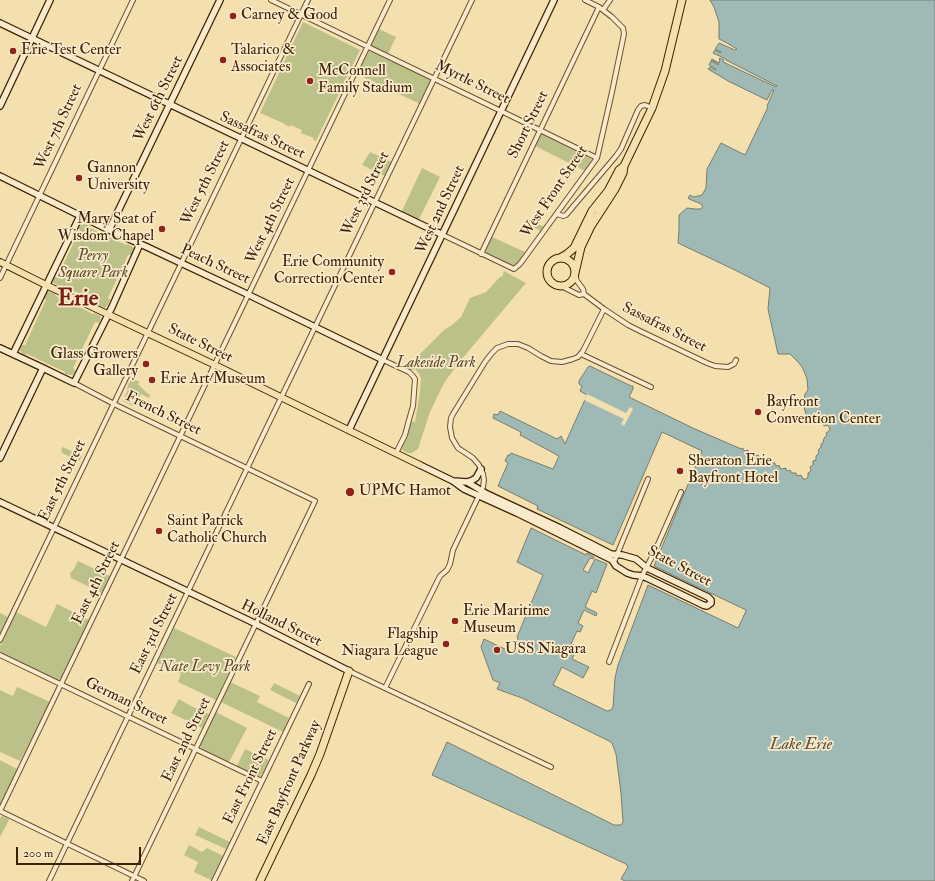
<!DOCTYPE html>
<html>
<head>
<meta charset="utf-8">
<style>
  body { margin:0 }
  #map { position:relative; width:935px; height:881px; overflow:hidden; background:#f4dfae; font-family:"IM FELL Double Pica",serif }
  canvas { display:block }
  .scale { position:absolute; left:16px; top:847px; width:125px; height:18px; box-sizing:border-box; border:2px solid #3c2104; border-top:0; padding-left:5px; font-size:12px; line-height:14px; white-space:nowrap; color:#3c2104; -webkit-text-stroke:3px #f8eaca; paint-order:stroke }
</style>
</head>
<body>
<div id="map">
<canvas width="935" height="881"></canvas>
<div class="scale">200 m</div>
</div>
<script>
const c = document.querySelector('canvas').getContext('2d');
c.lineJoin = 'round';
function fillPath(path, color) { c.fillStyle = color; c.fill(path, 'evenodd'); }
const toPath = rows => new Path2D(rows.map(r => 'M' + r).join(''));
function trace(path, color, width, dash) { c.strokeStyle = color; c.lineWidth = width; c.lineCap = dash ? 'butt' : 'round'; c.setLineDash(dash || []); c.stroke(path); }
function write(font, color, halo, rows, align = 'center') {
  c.font = font + ' "IM FELL Double Pica",serif'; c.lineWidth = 3.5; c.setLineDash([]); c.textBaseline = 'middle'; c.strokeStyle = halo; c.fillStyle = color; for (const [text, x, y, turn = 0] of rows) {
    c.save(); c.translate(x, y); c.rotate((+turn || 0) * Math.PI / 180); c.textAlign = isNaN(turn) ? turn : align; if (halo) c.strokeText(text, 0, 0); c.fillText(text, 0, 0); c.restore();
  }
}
fillPath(toPath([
  [303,22,360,50,316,141,313,140,314,138,301,133,302,130,290,125,289,127,283,123,260,113],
  [379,29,396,37,388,54,371,46],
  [369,51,432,80,420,104,357,74],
  [542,134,591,159,591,162,585,171,535,146,540,136],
  [370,152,392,162,385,176,362,165],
  [422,168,440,177,418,221,401,213],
  [527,218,544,227,541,231,524,222],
  [84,223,88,225,88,227,126,245,128,244,129,245,133,247,134,249,132,255,128,255,108,298,110,299,110,300,107,306,105,308,98,305,98,302,61,285,59,286,52,282,54,277,57,277,80,230,78,228,80,224],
  [492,237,525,252,516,265,513,266,486,253,485,251],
  [504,271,526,283,461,360,446,380,440,391,430,412,418,449,412,453,408,453,402,450,401,449,407,437,411,421,415,422,420,391,421,379,419,374,415,369,412,370,411,371,409,370,412,362,444,330,452,325,461,317,470,298,486,292,500,277,502,277],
  [48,291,55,294,56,296,93,314,94,313,100,316,101,317,99,323,95,322,73,368,75,370,75,372,74,374,72,375,65,374,65,372,27,354,25,355,22,353,20,350,21,345,25,345,46,300,44,298,46,293],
  [132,377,135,380,140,382,138,384,147,393,150,395,149,398,141,394,136,404,135,403,133,406,123,401,128,389,127,388],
  [63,447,65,448,82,456,79,461,62,453,61,450],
  [78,561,110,576,102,593,71,578,70,574,71,572,74,569],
  [57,604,89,620,61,678,58,680,0,652,0,646,16,612,46,627],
  [0,613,8,617,0,633],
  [174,628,236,657,216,700,178,682,181,674,157,663],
  [230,682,260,696,257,702,289,718,283,732,221,702],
  [274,683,300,696,296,703,270,690],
  [17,687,50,702,20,761,0,752,0,690,13,696],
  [179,699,191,706,209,714,202,728,171,713],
  [216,712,247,728,229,762,202,749,200,746],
  [245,749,269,760,262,774,260,776,258,776,237,766],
  [0,760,17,769,0,805],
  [2,816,6,817,9,820,0,837,0,818],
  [199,827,230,842,226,849,195,835],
  [189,845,202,852,207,848,223,856,211,880,194,872,198,862,184,855]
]), '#bcc189');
const water = toPath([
  [710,0,935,0,935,881,625,881,621,879,628,867,626,864,432,775,447,742,614,825,621,825,623,822,621,793,616,754,612,743,609,741,522,698,497,689,500,683,493,680,481,647,484,639,513,653,515,653,516,652,516,646,517,645,516,643,518,638,517,637,543,575,517,562,531,528,586,555,587,553,594,557,593,559,590,558,583,570,588,573,595,559,607,564,596,593,592,591,585,607,597,613,596,616,584,610,578,623,583,626,580,632,577,631,571,644,578,647,572,659,589,667,583,678,562,667,553,685,607,711,611,710,613,707,615,678,618,665,648,585,738,628,746,611,746,610,654,566,702,451,662,432,613,545,537,509,538,506,498,486,508,463,505,461,508,455,510,455,511,453,553,469,559,456,520,435,521,432,493,418,494,414,498,415,500,411,557,439,561,436,565,444,587,395,580,391,582,386,579,384,579,381,588,367,590,366,631,386,633,386,633,389,629,397,695,429,739,448,742,449,743,448,743,450,745,451,748,450,749,453,753,454,754,453,755,456,758,455,760,458,764,458,766,461,769,460,771,463,775,463,775,465,778,466,779,465,780,468,782,469,786,468,786,470,788,471,790,470,792,473,796,473,797,476,801,475,803,479,806,479,808,477,808,473,810,472,811,470,810,467,813,465,813,461,816,460,816,456,818,454,819,452,818,450,821,447,821,444,823,443,824,438,827,435,826,433,829,431,830,429,829,427,827,425,824,426,823,423,818,423,816,420,812,420,810,417,807,417,803,405,805,394,808,390,807,379,804,371,802,367,798,362,790,354,778,354,768,309,770,288,735,270,678,243,679,229,679,215,687,208,695,209,701,209,703,206,699,203,689,199,688,198,690,195,694,197,702,195,706,188,707,169,721,143,745,155,768,107,767,106,774,90,772,90,767,100,728,81,708,69,710,67,715,70,716,69,709,65,711,61,718,65,719,64,711,60,712,59,719,63,720,60,719,59,720,58,724,60,723,62,776,87,777,86,726,60,726,59,713,53,715,50,721,53,721,52,715,49,719,43,735,50,737,49,727,43,719,39,719,22,714,7,710,0]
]);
fillPath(water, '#9fbab5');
trace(water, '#777d6e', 1);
fillPath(toPath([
  [587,394,626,413,630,407,633,409,624,426,621,424,624,419,584,400]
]), '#f4dfae');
const street = toPath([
  [271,0,501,111,597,158],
  [603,10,610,0],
  [557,214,563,216,566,215,616,156,621,149,638,110,641,106,645,105,652,108],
  [443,235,514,269,520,264,597,158,612,92,624,34,623,28,612,17,599,7,585,0],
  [481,254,599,7],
  [575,275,577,281,583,289,584,294],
  [0,278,133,0],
  [563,287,579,295,584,294,604,309,628,325,640,331,707,363,715,366,728,367,734,364,736,360],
  [581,354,651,387],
  [383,360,409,372,412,375,415,379,413,406,409,420,405,435,396,453],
  [74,383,118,406,315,501,132,881],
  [614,562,648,479],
  [0,640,308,0],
  [0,655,262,781],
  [609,662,642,576,655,551,681,492],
  [349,671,551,767],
  [385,688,438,580,440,576,447,570,450,564,453,550,483,487,484,480,483,474,479,465,473,458,458,448,452,438,450,427,451,418,453,414,485,362,492,353,497,348,508,344,518,344,528,348,541,356,551,361,562,362,573,359,578,357,583,351,604,309],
  [0,811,390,0],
  [0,811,144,881],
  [49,881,472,0],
  [214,881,309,684]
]);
const secondary = toPath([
  [0,23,443,235],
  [0,106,50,0],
  [0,176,109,230,147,247,249,295,383,360],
  [109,230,220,0],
  [0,348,43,368,74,383,112,307,140,244],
  [13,354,80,216],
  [349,430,554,0],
  [0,458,43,368],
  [420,465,453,481,464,489,517,513,612,560,616,566,627,573,633,575,642,576,647,578,703,605,707,606,711,603,711,600,708,597,647,568,636,559,622,555,611,554,560,528,487,494,467,482,453,481],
  [467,482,471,481,476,478,481,469],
  [0,502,250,621,349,671]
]);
const primary = toPath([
  [0,262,46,285,215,365,420,465]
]);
const highway = toPath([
  '547 272a14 14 0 1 1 28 0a14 14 0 1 1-28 0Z',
  [560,258,567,254,574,248,592,211,608,191,619,170,624,166],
  [575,273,581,247,591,226,615,189,623,173,624,166,652,108,665,71,682,0],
  [260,881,311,775,320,754,349,671]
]);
trace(street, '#6a502e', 6);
trace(secondary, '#3c2104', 8);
trace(primary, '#3c2104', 8);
trace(highway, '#3c2104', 9);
trace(street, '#f8eaca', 4);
trace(secondary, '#f8eaca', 5.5);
trace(primary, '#f4dfae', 6);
trace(highway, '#f4dfae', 7);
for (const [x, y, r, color] of [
  [233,16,4,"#8f2418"],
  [13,51,4,"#8f2418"],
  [223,60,4,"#8f2418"],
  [310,81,4,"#8f2418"],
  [79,178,4,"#8f2418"],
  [162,229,4,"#8f2418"],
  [392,272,4,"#8f2418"],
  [146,364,4,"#8f2418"],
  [152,380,4,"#8f2418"],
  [758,412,4,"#8f2418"],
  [680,471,4,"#8f2418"],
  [350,492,5,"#8f2418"],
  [159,531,4,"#8f2418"],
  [455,621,4,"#8f2418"],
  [446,644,4,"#8f2418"],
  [497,650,4,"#8f2418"]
]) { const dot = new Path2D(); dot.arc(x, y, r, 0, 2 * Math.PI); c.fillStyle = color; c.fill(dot); trace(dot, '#f8eaca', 1.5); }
write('15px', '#3c2104', '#f8eaca', [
  ["Carney & Good",241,16],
  ["Erie Test Center",21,51],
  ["Talarico &",231,51],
  ["Associates",231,68],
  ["McConnell",318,72],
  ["Family Stadium",318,89],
  ["Gannon",87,169],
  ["University",87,186],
  ["Mary Seat of",154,220,"right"],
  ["Wisdom Chapel",154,237,"right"],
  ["Erie Community",384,263,"right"],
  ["Correction Center",384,280,"right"],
  ["Glass Growers",138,355,"right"],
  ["Gallery",138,372,"right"],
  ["Erie Art Museum",160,380],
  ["Bayfront",766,403],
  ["Convention Center",766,420],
  ["Sheraton Erie",688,462],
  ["Bayfront Hotel",688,479],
  ["UPMC Hamot",359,492],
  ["Saint Patrick",167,522],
  ["Catholic Church",167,539],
  ["Erie Maritime",463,612],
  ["Museum",463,629],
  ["Flagship",438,635,"right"],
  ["Niagara League",438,652,"right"],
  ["USS Niagara",505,650]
], 'left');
write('15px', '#3c2104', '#f8eaca', [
  ["Myrtle Street",472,83,26],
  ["West 6th Street",159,99,-64],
  ["Short Street",529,125,-64],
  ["West 7th Street",59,127,-65],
  ["Sassafras Street",262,136,25],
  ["West 5th Street",206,183,-64],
  ["West Front Street",555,192,-56],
  ["West 3rd Street",366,194,-64],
  ["West 2nd Street",441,210,-65],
  ["West 4th Street",271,221,-64],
  ["Peach Street",215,265,25],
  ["Sassafras Street",664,328,27],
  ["State Street",200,344,26],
  ["French Street",163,414,26],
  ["East 5th Street",63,481,-64],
  ["State Street",679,567,28],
  ["East 4th Street",97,583,-64],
  ["Holland Street",281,624,26],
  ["East 3rd Street",155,634,-64],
  ["German Street",126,702,26],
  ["East 2nd Street",187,740,-64],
  ["East Front Street",251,777,-64],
  ["East Bayfront Parkway",290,783,-66]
]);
write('italic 15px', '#5c4925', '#f8eaca', [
  ["Perry",93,257],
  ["Square Park",93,274],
  ["Lakeside Park",436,364],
  ["Nate Levy Park",205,668]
]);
write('italic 16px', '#5a4f39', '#f8eaca', [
  ["Lake Erie",801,746]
]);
write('bold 23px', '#7a1f14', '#f8eaca', [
  ["Erie",78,300]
]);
</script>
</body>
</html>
